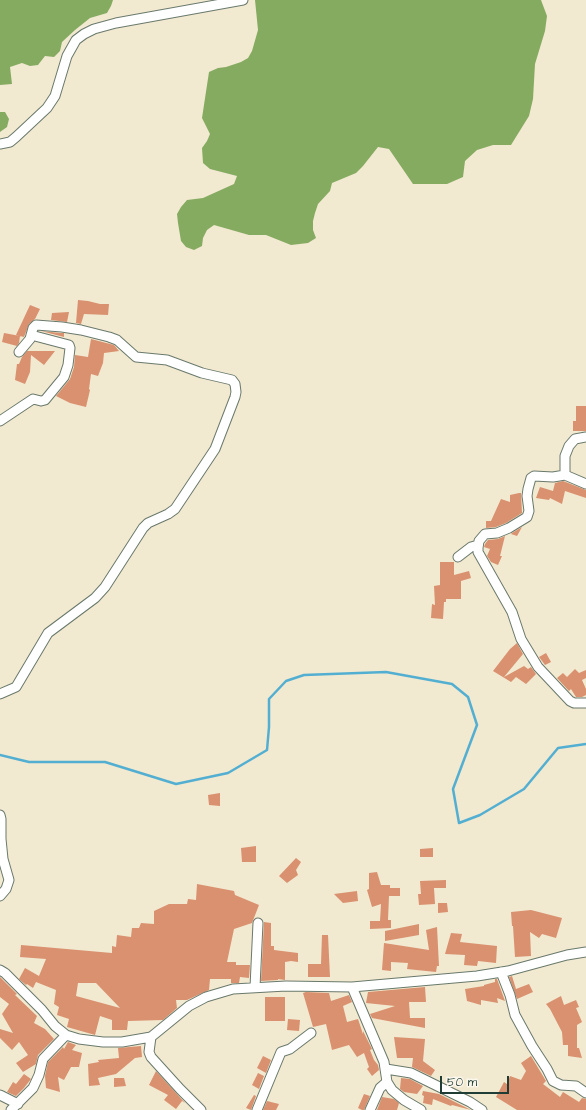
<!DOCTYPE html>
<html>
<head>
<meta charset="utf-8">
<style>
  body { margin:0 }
  #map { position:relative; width:586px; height:1110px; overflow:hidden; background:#f2e9d1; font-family:"Architects Daughter",sans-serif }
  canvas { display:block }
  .scale { position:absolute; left:440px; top:1076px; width:69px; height:18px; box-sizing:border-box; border:2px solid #1f3d34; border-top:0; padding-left:5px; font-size:12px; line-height:14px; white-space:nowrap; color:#1f3d34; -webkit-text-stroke:3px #fbf7ec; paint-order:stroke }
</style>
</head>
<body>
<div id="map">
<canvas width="586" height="1110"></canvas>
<div class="scale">50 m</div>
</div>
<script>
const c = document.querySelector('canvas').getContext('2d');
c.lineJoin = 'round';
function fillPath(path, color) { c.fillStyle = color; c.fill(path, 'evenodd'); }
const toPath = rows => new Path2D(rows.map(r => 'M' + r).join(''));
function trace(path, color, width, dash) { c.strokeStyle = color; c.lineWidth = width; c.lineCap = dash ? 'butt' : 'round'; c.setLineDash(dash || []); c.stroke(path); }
fillPath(toPath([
  [0,0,113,0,111,6,107,13,90,18,75,30,62,42,60,51,54,57,45,56,38,65,30,66,22,63,10,67,12,84,0,85],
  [255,0,541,0,547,16,545,31,535,64,533,99,529,116,511,145,493,145,477,150,465,161,463,177,447,184,413,184,389,149,378,147,363,166,356,173,332,183,330,191,318,204,315,213,313,221,313,230,316,238,308,243,291,245,266,235,249,235,214,225,207,230,203,238,202,246,194,250,186,247,181,241,178,223,177,214,181,207,187,200,203,198,234,184,237,176,210,169,203,163,202,148,207,141,210,134,202,118,209,72,218,68,226,67,241,62,248,58,252,51,258,30],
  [0,112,5,112,9,119,7,127,0,132]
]), '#85ab61');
trace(toPath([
  [0,755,29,762,105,762,176,784,228,773,267,750,269,727,269,699,286,681,304,675,386,672,452,684,468,697,477,725,453,789,459,823,480,815,524,789,558,748,586,744]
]), '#53afd1', 2.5);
fillPath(toPath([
  [78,300,88,301,100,304,109,304,108,315,84,314,81,324,76,323],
  [30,305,40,309,35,319,29,324,24,337,16,335],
  [69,312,67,322,51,320,52,313],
  [41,331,61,333,64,333,64,337],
  [4,333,20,336,19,343,17,346,2,342],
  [91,339,114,345,119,351,104,353,103,363,98,376,91,374,89,389,90,390,86,407,70,403,56,396,70,379,74,367,75,355,88,357],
  [27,351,55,351,44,365,31,355,30,372,25,384,15,380,17,364,19,364,22,357],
  [576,406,586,406,586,431,573,431,573,421,576,421],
  [563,481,586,490,586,498,565,491,562,504,550,498,549,500,536,498,540,487,553,491,555,483],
  [519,493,521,493,522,513,506,523,496,527,486,528,486,521,491,521,501,499,510,502,510,495],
  [522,527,517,536,511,534,512,533],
  [505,536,500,556,502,556,498,565,491,562,487,556,490,549,484,547,485,544,488,540,498,539],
  [440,562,454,562,454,575,469,571,471,578,461,581,461,599,446,599,446,602,444,602,443,619,431,618,432,604,435,605,434,586,440,585],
  [517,643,523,654,504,677,524,666,528,669,531,667,536,674,526,684,516,677,511,682,493,671,510,649],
  [546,653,551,662,545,665,539,657],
  [575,669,579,673,586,670,586,678,582,680,586,689,586,695,582,697,576,697,571,689,569,691,557,678,563,673,567,677],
  [220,793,220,806,209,805,208,795],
  [256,846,256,862,242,862,241,848],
  [433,848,433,857,420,857,420,849],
  [296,858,301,862,296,870,298,875,287,883,279,876],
  [377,872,381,885,390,885,390,888,400,888,400,896,389,896,388,920,391,920,391,928,370,929,370,921,380,921,381,904,372,907,367,890,369,889,369,873],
  [446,880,446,888,434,888,435,904,419,905,418,894,421,894,420,881],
  [197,884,234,891,235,895,259,905,252,923,234,929,227,962,236,962,236,965,250,965,249,978,240,977,239,983,231,983,231,979,210,979,209,990,187,1000,176,1000,177,1008,163,1020,128,1021,127,1030,112,1030,112,1020,100,1016,95,1035,67,1027,69,1019,57,1015,59,1007,54,1004,56,990,36,982,33,988,27,984,26,985,19,979,25,968,39,976,46,959,20,957,21,945,112,953,112,946,116,947,117,935,131,937,132,928,139,928,141,923,154,924,154,911,169,904,187,904,188,899,196,900],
  [78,983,96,983,120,1008,76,996],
  [357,891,358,901,343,903,334,894],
  [438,903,447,903,448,912,438,913],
  [531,910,562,918,556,938,542,934,539,938,530,932,531,956,515,957,513,926,512,926,511,912],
  [264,922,271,923,271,946,274,946,274,950,298,953,298,962,291,961,285,962,285,980,278,979,278,980,261,981],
  [419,924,419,935,385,941,385,931],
  [437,927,439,966,437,966,436,972,407,969,408,963,391,962,391,971,382,970,384,943,429,950,426,930],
  [451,933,462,934,460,942,497,946,496,963,478,961,477,966,464,965,465,955,445,954],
  [322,935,328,935,330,977,308,977,308,964,321,964],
  [512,976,516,989,529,984,533,992,517,999,509,977],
  [0,977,17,994,15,995,37,1016,34,1023,45,1029,54,1039,38,1055,36,1064,23,1072,16,1063,28,1055,19,1042,12,1050,0,1038,0,1029,13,1033,2,1014,9,1004,0,997],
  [495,979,497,979,505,1001,497,998,498,1003,481,1000,481,1005,467,1001,465,989,484,986,484,985,495,982],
  [425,987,426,1002,409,1002,410,1018,425,1018,425,1028,372,1018,370,1014,395,1006,366,1003,368,992],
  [306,992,329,993,331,1001,349,995,352,1002,343,1006,347,1022,358,1019,363,1034,363,1031,372,1049,370,1050,374,1060,378,1065,379,1070,372,1076,367,1069,369,1067,364,1053,357,1057,349,1045,332,1050,326,1024,313,1027,303,993],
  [561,996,564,1005,576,1000,579,1007,576,1008,582,1022,577,1025,577,1048,579,1048,582,1058,568,1056,568,1045,563,1045,562,1032,550,1009,546,1004],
  [265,997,285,997,285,1021,265,1021],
  [288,1019,300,1020,299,1031,287,1030],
  [394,1037,425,1039,423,1061,435,1070,431,1076,412,1067,413,1058,397,1058],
  [68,1042,76,1045,72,1050,82,1053,79,1067,71,1067,64,1080,58,1077,60,1092,46,1088,45,1076,48,1062,63,1047,64,1049],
  [141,1046,142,1057,135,1058,116,1074,98,1078,100,1085,89,1086,88,1064,99,1062,98,1060,119,1058,118,1048],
  [263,1056,271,1060,266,1073,257,1068],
  [531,1056,546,1081,543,1084,560,1097,563,1092,579,1102,582,1098,586,1099,586,1110,517,1110,496,1097,504,1082,507,1084,510,1076,521,1080,526,1071,521,1063],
  [156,1071,176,1093,185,1103,182,1101,176,1109,164,1100,168,1095,149,1085],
  [258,1073,264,1076,259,1089,252,1085],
  [24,1074,31,1079,24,1088,16,1096,7,1092,13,1082,16,1084],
  [114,1078,124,1078,126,1086,114,1087],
  [401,1078,410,1079,423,1086,417,1094,404,1092,400,1089],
  [423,1091,439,1094,471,1110,452,1105,451,1106,433,1099,432,1105,423,1103,424,1096,422,1095],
  [364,1094,370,1096,364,1110,362,1110,358,1108],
  [254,1095,256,1096,251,1110,246,1108],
  [382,1097,394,1099,399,1103,397,1110,377,1110],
  [267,1101,279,1104,276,1110,263,1110]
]), '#d9916f');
const minor = toPath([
  [0,144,10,142,16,137,47,108,55,96,67,56,76,40,84,34,94,29,116,23,243,0],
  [0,421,33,399,41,401,45,400,64,377,68,365,70,348,69,345,31,335],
  [565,475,565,456,569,446,575,439,586,437],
  [586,484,565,475,553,477,534,476,531,478,528,489,527,496,529,511,527,517,509,528,497,533,485,534,479,541,478,548,478,552,512,612,521,639,538,667,570,701,574,703,586,703],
  [458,557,471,547,478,545],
  [0,694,16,687,48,633,95,598,105,587,143,528,148,523,168,514,175,509,215,449,235,397,236,392,235,384,232,380,202,373,167,360,136,357,117,340,109,337,81,330,62,327,36,325,33,328,30,339,19,352],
  [0,815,1,819,1,839,3,859,9,880,6,889,0,896],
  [0,970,5,973,42,1010,55,1026,66,1035,79,1039,103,1042,122,1042,151,1037,189,1006,206,997,233,989,286,986,352,987,477,976,508,971,567,955,586,952],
  [501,972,510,995,515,1015,532,1046,547,1069,553,1081,561,1085,576,1086,586,1093],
  [255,987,258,923],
  [352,987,384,1062,387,1082,392,1090,404,1100,421,1110],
  [151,1037,149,1052,151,1057,180,1089,201,1110],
  [386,1069,411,1073,470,1102,482,1110],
  [0,1095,18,1104],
  [11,1110,33,1088,39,1075,43,1059,66,1035],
  [257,1110,281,1052,290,1049,311,1033],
  [370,1110,380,1088,387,1082]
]);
trace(minor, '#69796b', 11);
trace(minor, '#fff', 9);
</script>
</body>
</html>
